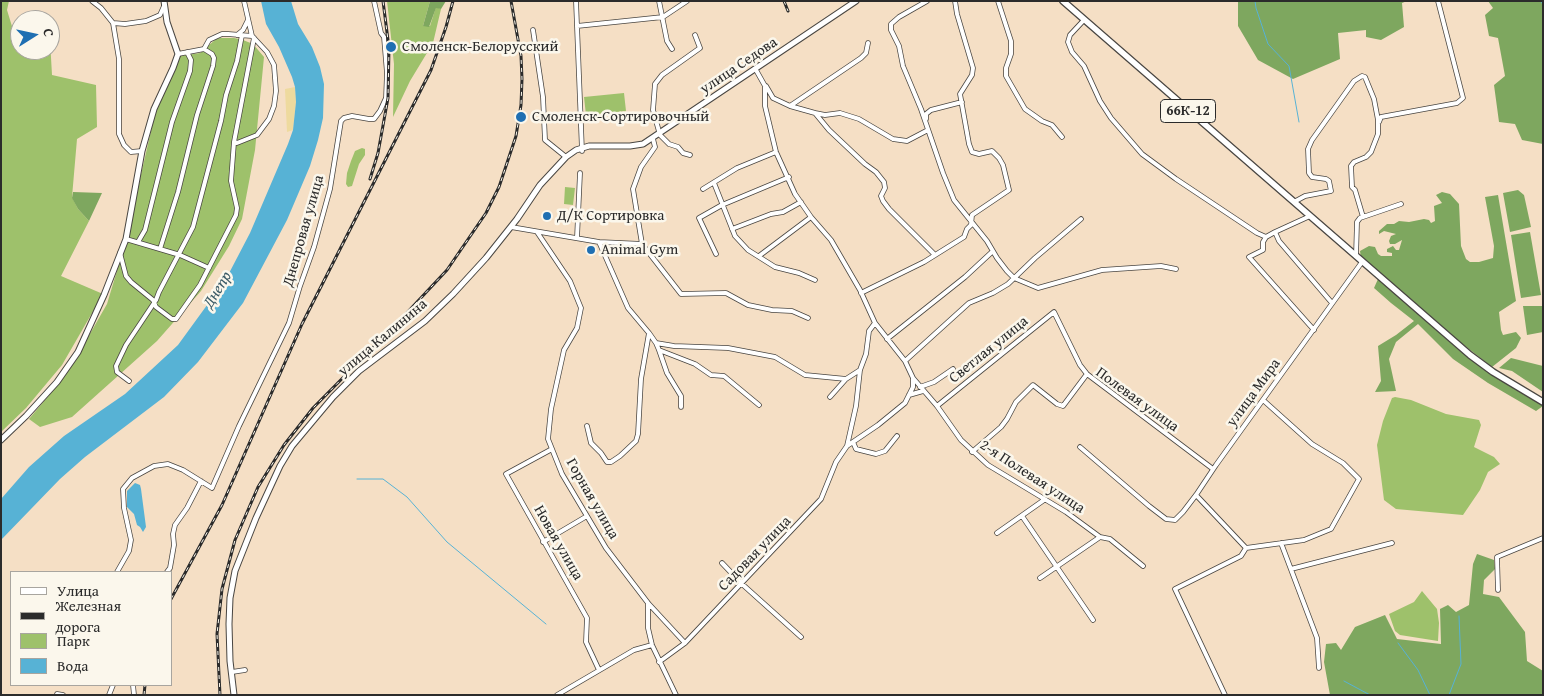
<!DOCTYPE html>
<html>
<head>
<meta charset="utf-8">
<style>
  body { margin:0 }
  #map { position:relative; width:1544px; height:696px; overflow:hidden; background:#f5dfc5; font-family:"Gentium Book Plus",serif }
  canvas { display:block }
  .frame { position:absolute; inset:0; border:2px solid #2b2b2b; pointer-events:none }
  .legend { position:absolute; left:10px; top:571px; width:162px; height:115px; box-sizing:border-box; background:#fbf7ec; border:1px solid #a8a59f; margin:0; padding:6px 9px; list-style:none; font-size:15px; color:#2b2b2b }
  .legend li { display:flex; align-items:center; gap:10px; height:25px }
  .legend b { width:25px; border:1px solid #a8a59f }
  .north { position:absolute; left:10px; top:10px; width:50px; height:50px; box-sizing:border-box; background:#fbf7ec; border:1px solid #a8a59f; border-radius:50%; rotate:80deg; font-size:14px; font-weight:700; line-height:20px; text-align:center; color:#2b2b2b }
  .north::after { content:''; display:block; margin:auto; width:18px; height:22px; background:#1f6fb2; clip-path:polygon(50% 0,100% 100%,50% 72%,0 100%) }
</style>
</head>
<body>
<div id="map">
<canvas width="1544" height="696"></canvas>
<div class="frame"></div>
<ul class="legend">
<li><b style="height:6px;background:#fff"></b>Улица</li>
<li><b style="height:6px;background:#2b2b2b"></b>Железная дорога</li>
<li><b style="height:14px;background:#9ec16b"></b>Парк</li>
<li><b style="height:14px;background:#57b2d5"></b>Вода</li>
</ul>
<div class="north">С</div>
</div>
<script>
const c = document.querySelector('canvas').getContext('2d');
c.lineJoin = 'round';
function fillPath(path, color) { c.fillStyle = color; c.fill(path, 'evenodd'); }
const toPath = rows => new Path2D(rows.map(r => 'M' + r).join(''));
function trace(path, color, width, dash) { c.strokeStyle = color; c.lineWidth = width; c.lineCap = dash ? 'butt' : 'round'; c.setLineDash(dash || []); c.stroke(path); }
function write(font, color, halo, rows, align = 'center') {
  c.font = font + ' "Gentium Book Plus",serif'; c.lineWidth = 5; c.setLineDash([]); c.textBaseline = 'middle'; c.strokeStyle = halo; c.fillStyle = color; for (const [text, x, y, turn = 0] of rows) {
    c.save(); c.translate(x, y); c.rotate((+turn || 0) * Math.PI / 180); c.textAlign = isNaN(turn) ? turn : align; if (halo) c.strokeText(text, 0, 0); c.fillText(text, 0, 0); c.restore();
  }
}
fillPath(toPath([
  [1,1,9,1,7,10,18,46,20,46,20,50,50,50,50,40,52,75,96,85,97,127,77,139,72,197,78,209,89,221,61,276,103,294,62,365,26,408,1,432],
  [387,1,430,1,423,26,430,26,436,7,441,9,433,43,410,81,393,117,394,64],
  [220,38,234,38,243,40,253,44,264,57,255,150,242,219,229,246,201,291,157,341,72,417,40,427,29,419,50,394,83,346,107,304,125,244,154,118,159,102,175,70,180,56,200,53,216,39],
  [624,93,626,111,586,115,584,97],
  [362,148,365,149,365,155,359,164,352,186,348,187,346,184,347,173,351,161,355,151],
  [565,187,575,188,573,205,564,204],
  [1395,397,1411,400,1446,414,1479,420,1481,425,1474,447,1494,457,1500,464,1488,472,1480,490,1463,515,1396,509,1384,500,1377,445,1383,421,1392,398],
  [1422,591,1437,609,1439,623,1438,641,1400,635,1395,631,1389,614,1414,602]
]), '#9ec16b');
fillPath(toPath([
  [430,1,446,1,441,9,436,8,429,27,423,26],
  [1238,1,1407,1,1402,3,1404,27,1381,40,1366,37,1366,30,1338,33,1340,59,1293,79,1258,60,1238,26],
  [1488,1,1543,1,1543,144,1522,140,1515,124,1499,122,1494,85,1505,76,1498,38,1489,36,1485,15,1493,8],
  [1518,190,1524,195,1531,227,1510,232,1503,193],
  [73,192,102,193,89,221,78,209,72,198],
  [1442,192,1450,194,1459,204,1461,246,1466,259,1470,262,1479,262,1493,258,1494,246,1485,197,1498,195,1516,301,1499,312,1501,330,1503,335,1516,332,1521,338,1516,348,1492,367,1446,331,1361,258,1360,251,1369,246,1375,247,1378,254,1381,256,1392,256,1392,253,1387,252,1387,249,1393,246,1396,250,1399,250,1402,240,1395,244,1390,244,1389,241,1391,236,1396,234,1384,231,1379,234,1379,231,1387,224,1394,224,1399,221,1409,222,1424,219,1429,220,1431,223,1435,221,1434,206,1442,203,1436,195],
  [1530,232,1541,295,1521,298,1511,235],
  [1378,279,1460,351,1513,388,1543,406,1536,411,1488,383,1453,359,1418,324,1396,342,1389,359,1396,391,1375,392,1381,381,1378,346,1396,335,1414,321,1391,303,1374,288],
  [1523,306,1543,306,1543,332,1527,335],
  [1511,358,1543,366,1543,392,1512,371,1499,368],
  [1477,554,1494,560,1495,569,1484,580,1483,594,1499,597,1525,632,1527,661,1543,671,1543,695,1330,695,1324,662,1326,644,1336,643,1341,650,1355,627,1385,615,1397,639,1441,644,1440,609,1448,605,1456,612,1469,605,1473,564]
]), '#7ea75f');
fillPath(toPath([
  [295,87,296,102,293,130,287,132,285,89]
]), '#eeda9e');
fillPath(toPath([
  [261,1,291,1,298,24,312,47,320,67,324,84,323,118,318,140,310,166,287,220,243,303,198,362,164,397,85,457,60,479,1,540,1,499,29,467,64,436,125,394,178,345,226,279,250,233,288,144,293,130,296,102,295,87,292,77,279,47,266,24],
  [135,483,140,485,141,489,146,527,143,532,140,527,137,525,134,514,127,507,127,491]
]), '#57b2d5');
trace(toPath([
  [1255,1,1256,8,1268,44,1289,66,1299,122],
  [1541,1,1543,5],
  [357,479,383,479,407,497,447,542,546,624],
  [1398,643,1418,670,1430,695],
  [1344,681,1370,695],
  [1449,695,1461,664,1459,616]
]), '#57b2d5', 1);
const street = toPath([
  [92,1,101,8,113,23,119,59,119,134,124,145,131,152,142,151],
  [244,1,252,36],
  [576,1,582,151],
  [659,1,667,41,672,49],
  [927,1,899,17,891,24,891,30,899,46,903,66,921,109,943,173,954,200,987,241,997,258,1007,271,1014,278,1038,288,1102,270,1161,266,1176,269],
  [998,1,1011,41,1011,54,1006,68,1006,76,1025,109,1042,121,1052,125,1062,137],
  [1084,20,1070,35,1068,42,1072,52,1084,66,1100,101,1111,118,1142,154,1176,179,1257,233,1266,237],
  [113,23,125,24,146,21,160,15,164,6],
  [577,26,663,17,687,1],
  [533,30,543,97,545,140,566,157],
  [237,35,243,30,248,20],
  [178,54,204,49,209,40,222,34,228,34,252,36,254,38,267,52,274,65,276,91,274,106,269,119,257,135,237,143,234,142,254,38],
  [756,70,765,86,765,106,776,152,795,194,811,217,831,240,860,290,875,323,905,361,913,378,937,406,961,440,988,465,1066,512,1100,537,1110,539,1143,566],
  [766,86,773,98,790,106,815,113,829,130,865,164,876,172,884,182,885,188,881,196,883,201,889,209,935,255],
  [790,106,861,58,866,53,868,43],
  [815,113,825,115,840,113,859,119,893,139,907,141,928,130],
  [926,119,926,114,931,110,962,102],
  [1379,122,1381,117,1457,103,1463,98,1438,1],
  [653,139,655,147,641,167,633,189,642,244,681,294,726,293,748,305,772,310,792,311,808,318],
  [690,155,683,153,678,147,669,144,660,135,653,110,655,84,662,75,700,48,695,35],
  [714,183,735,236,748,250,775,267,799,273,815,280],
  [703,189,737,168,776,152],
  [1294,202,1305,196,1331,191,1329,181,1326,179,1312,177,1309,173,1308,149,1312,140,1354,81,1362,76,1365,77,1374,99,1378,120,1378,134,1371,152,1366,157,1354,162,1351,166,1352,187,1355,190,1363,217],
  [1310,216,1275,232,1279,241,1332,303],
  [511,227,599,242,628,308,649,333,641,379,638,434,636,441,620,456,611,462,607,462,601,453,591,443,587,426],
  [732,229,771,214,783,212,801,202],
  [537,232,570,281,581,308,577,328,564,350,551,409,548,439,562,474,606,548,648,603,685,643],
  [1275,232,1266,237,1263,242,1263,250,1249,257,1314,330],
  [577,238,580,173],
  [126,239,180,255,209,268],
  [138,242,145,230,172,122,190,71,191,60,187,52],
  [599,242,642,244],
  [160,249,178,192,197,115,213,66,214,58,212,54,204,49],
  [120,253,126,276,131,282,153,300,156,307,172,319,176,319,200,285,236,215,237,208,231,181,234,142],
  [716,254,699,218,722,205,789,177],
  [759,256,811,217],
  [1356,256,1357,222,1360,218,1401,204],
  [861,293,924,262,964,237,967,229,971,225,972,215,1009,190,1003,165,999,158,992,151,979,154,972,152,969,144,960,94,972,75,973,68,957,14,955,1],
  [649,333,656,343,674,346,728,348,775,357,805,375,846,379,860,370],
  [887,339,965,277,993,251],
  [656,343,659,350,695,364,711,375,724,376,759,405],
  [659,350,667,373,681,396,681,407],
  [905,361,969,303,993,293,1008,284,1035,258,1081,219],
  [129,381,117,372,116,366,126,345,156,300,159,292,193,227,221,121,226,95,237,61,242,35],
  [920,387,934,382,953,369],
  [909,395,923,391],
  [830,397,846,379],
  [937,406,1054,312,1080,365,1087,374,1213,469],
  [853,442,856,449,876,454,885,451,897,436],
  [847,446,878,425,905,403,913,387,913,378],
  [1080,447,1149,506,1166,519,1175,520,1183,512,1196,495,1216,465,1362,262],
  [552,449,506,474,587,618,586,642,599,670],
  [972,452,1001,427,1007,419,1016,402,1033,385,1057,404,1063,406,1087,374],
  [1196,495,1246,548,1304,540,1331,529,1359,479,1343,463,1312,444,1263,400],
  [1022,516,1093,620],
  [997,533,1044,500],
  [543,542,587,516],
  [1281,543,1317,638,1319,668],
  [722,563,742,584,801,637],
  [1291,569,1392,543],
  [117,572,129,551,131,540,124,508,123,489,132,478,154,466,168,464,183,470,212,488,239,426,289,323,300,286,314,247,330,189,341,121,344,118,352,116,369,119,374,119,380,111,386,98,387,73,384,37,381,33,374,1],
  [167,572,170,568,174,545,173,534,175,525,187,508,201,481],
  [1040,578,1100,537],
  [1498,590,1497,557,1543,538],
  [648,603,648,628,652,645,676,695],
  [659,662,685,643,821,499,836,462,847,446,856,406,860,370,866,354,869,331,875,323],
  [232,672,245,670],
  [133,685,134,695],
  [57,694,63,695],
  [109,695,113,685],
  [557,695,634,650,652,645],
  [1225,695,1175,589,1241,556,1246,548]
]);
const secondary = toPath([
  [1,440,26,416,57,382,78,352,104,295,126,239,142,151,154,109,173,68,178,54,167,22,164,1],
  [234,695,230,661,229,624,230,598,235,571,256,518,280,466,292,446,333,397,359,371,425,321,453,294,486,258,517,219,540,185,566,157,576,150,589,146,630,146,643,144,856,1]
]);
const primary = toPath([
  [1063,1,1470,355,1493,372,1543,402]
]);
trace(street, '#494642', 5.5);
trace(secondary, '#494642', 7);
trace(primary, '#494642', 8);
trace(street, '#fff', 4);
trace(secondary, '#fff', 5);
trace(primary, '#fff', 5.5);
const rail = toPath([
  [784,1,788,11],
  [370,179,378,153,388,98,389,48,383,1],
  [171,599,222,505,302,324,431,70,446,27,453,1],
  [144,695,145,685],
  [220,695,217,634,222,589,235,540,258,487,284,445,313,408,403,317,447,270,486,213,499,187,516,136,521,105,522,79,521,56,511,1]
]);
trace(rail, '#2b2b2b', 3);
trace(rail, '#fbf7ec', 1, [4]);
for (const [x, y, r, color] of [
  [391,47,6,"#1f6fb2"],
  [521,117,6,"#1f6fb2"],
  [547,216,5,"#1f6fb2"],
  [591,250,5,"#1f6fb2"]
]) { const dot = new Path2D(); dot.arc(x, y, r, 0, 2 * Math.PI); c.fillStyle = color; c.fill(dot); trace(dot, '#fbf7ec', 2); }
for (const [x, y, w] of [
  [1188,111,55]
]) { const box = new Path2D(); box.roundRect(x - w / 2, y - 11.5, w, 23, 4); c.fillStyle = '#fbf7ec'; c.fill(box); trace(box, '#2b2b2b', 1); }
write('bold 14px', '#2b2b2b', null, [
  ["66К-12",1188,111]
]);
write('15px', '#2b2b2b', '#fbf7ec', [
  ["Смоленск-Белорусский",402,47],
  ["Смоленск-Сортировочный",532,117],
  ["Д/К Сортировка",557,216],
  ["Animal Gym",601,250]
], 'left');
write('15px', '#2b2b2b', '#fbf7ec', [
  ["улица Седова",739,66,-34],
  ["Днепровая улица",304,231,-74],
  ["улица Калинина",383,338,-40],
  ["Светлая улица",989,350,-39],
  ["улица Мира",1254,393,-54],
  ["Полевая улица",1137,400,36],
  ["2-я Полевая улица",1032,477,33],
  ["Горная улица",592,499,60],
  ["Новая улица",558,543,60],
  ["Садовая улица",755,554,-46]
]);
write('italic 16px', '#3a5a66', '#fbf7ec', [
  ["Днепр",218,290,-58]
]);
</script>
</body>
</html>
